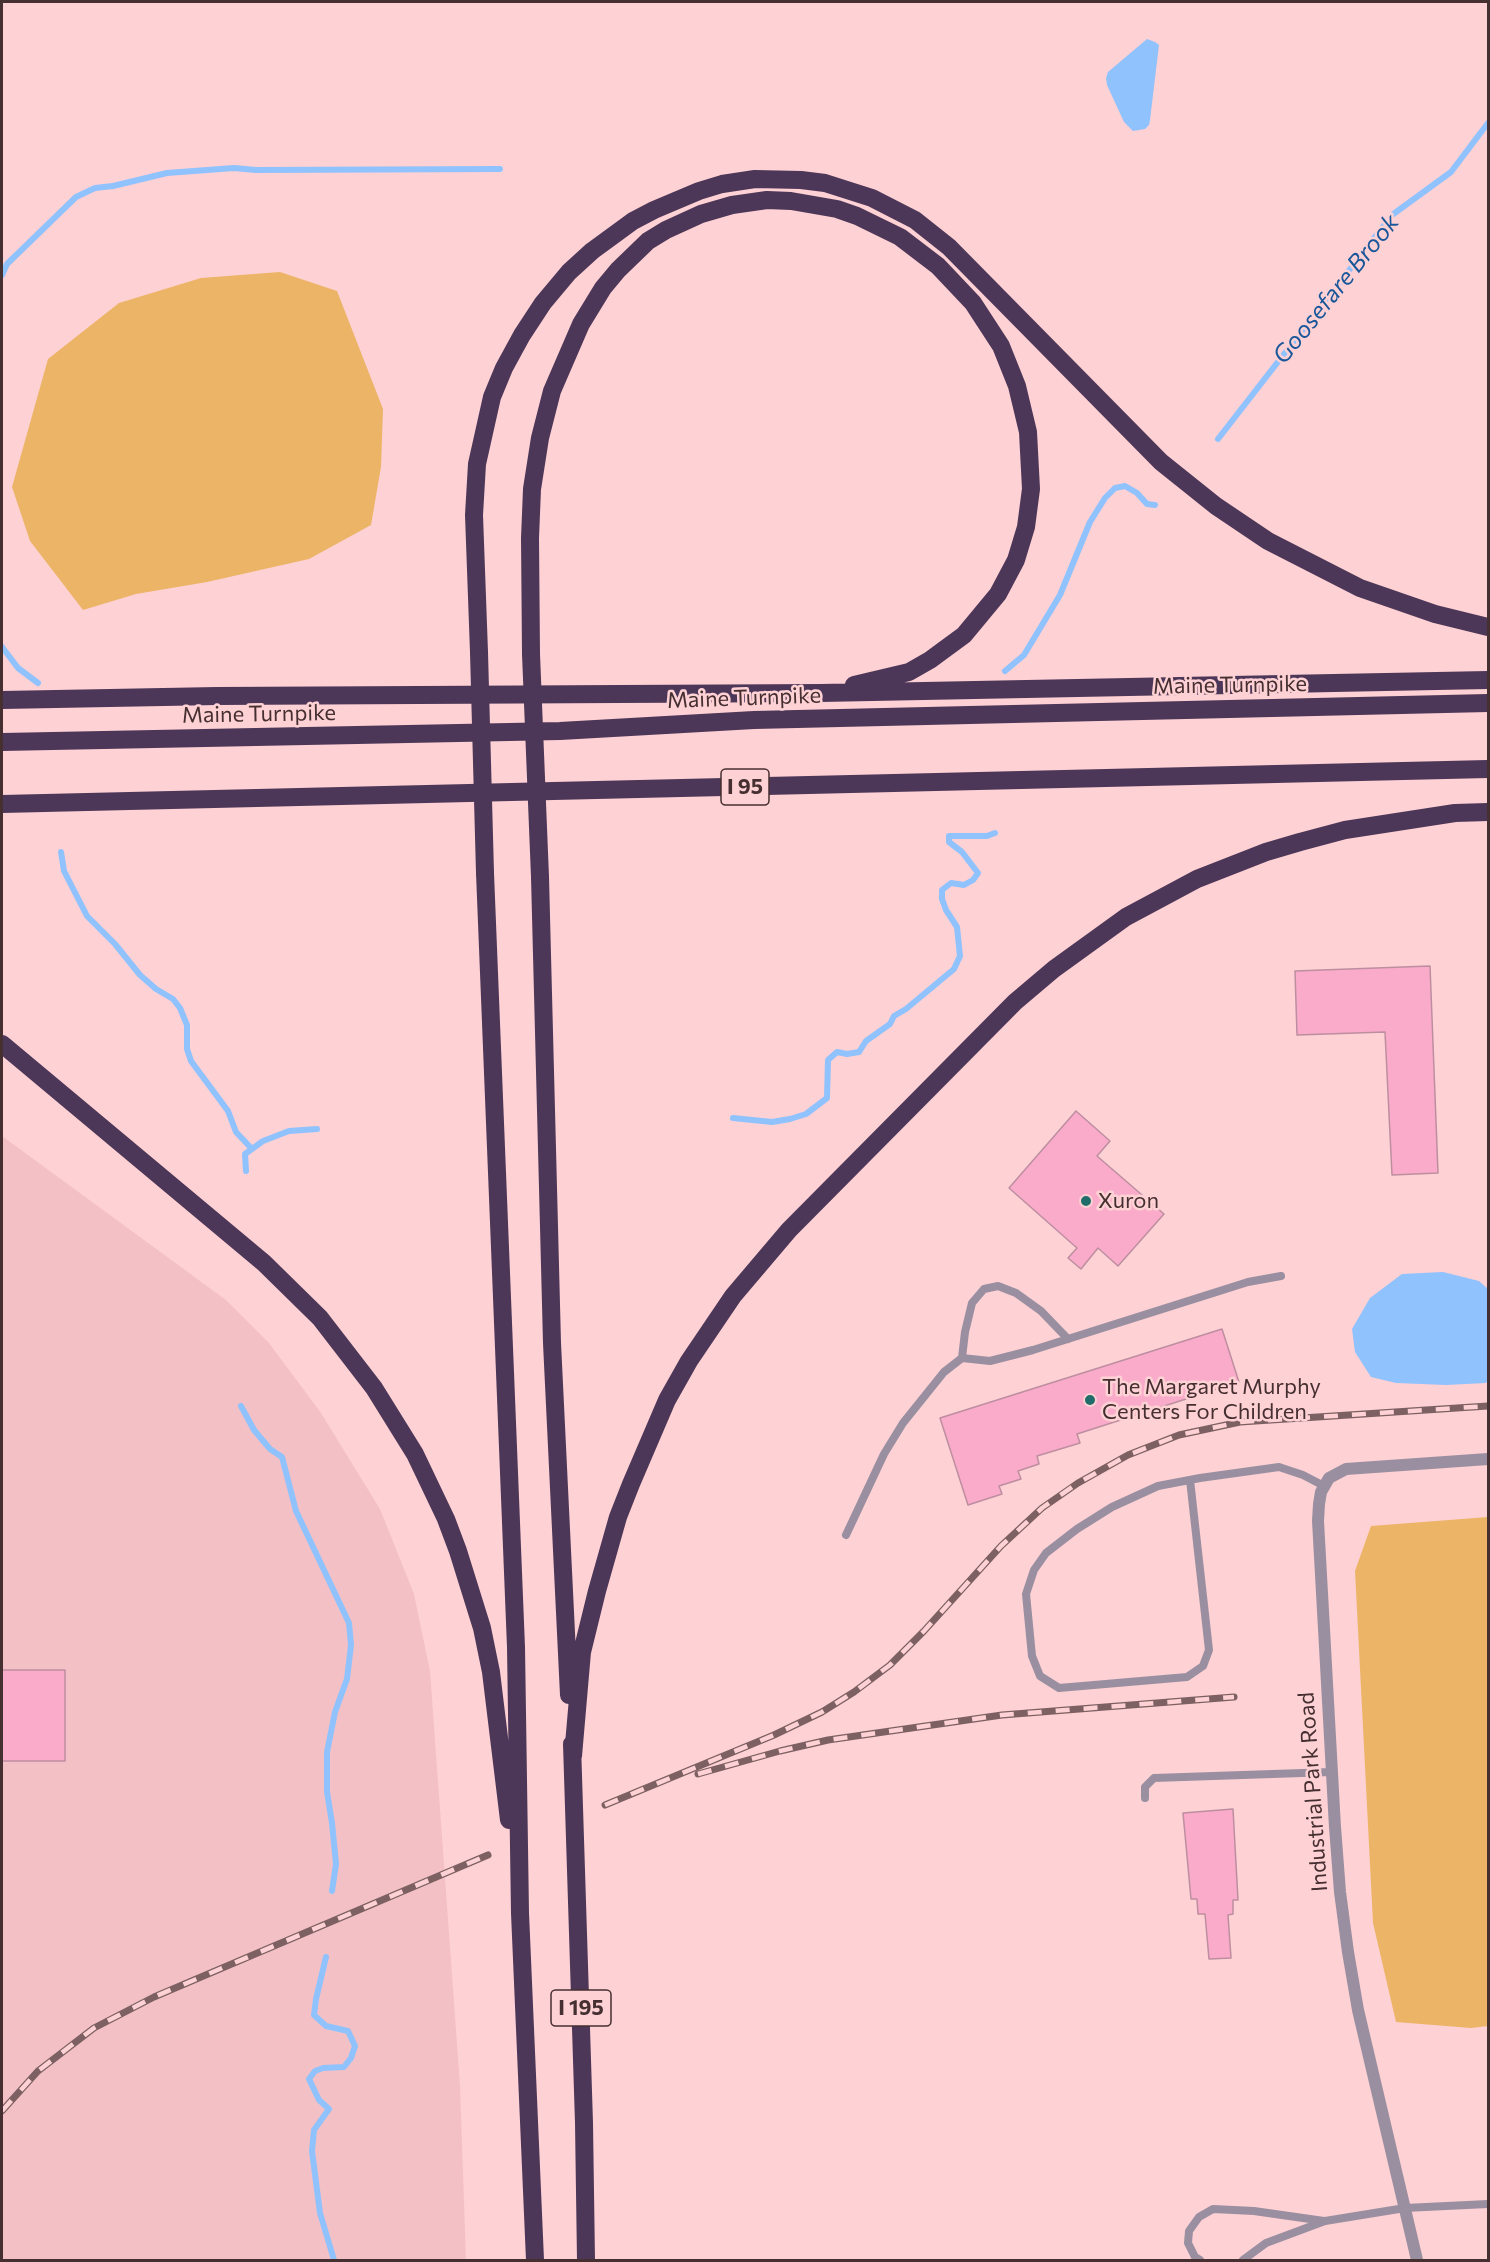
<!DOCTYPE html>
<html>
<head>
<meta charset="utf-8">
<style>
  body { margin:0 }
  #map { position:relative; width:1490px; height:2262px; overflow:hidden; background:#fed1d4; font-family:Commissioner,sans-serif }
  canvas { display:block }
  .frame { position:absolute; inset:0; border:3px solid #452f31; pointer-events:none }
</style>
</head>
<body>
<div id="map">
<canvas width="1490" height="2262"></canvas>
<div class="frame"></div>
</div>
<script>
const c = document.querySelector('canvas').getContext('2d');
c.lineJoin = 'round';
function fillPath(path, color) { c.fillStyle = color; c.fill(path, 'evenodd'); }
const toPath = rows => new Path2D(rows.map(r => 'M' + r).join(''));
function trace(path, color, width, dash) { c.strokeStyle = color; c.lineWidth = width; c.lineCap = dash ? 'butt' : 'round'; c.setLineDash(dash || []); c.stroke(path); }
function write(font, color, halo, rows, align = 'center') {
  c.font = font + ' Commissioner,sans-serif'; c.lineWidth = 5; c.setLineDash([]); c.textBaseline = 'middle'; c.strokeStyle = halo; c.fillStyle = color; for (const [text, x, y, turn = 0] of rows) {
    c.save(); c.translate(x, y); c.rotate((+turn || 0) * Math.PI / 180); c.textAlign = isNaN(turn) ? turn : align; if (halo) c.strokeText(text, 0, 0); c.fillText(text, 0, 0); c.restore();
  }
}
fillPath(toPath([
  [2,1136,226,1300,269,1343,321,1413,380,1509,414,1594,430,1671,460,2085,466,2260,2,2260]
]), '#f3c1c5');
fillPath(toPath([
  [280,272,337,291,383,409,381,467,371,525,309,559,207,582,136,594,83,610,30,541,12,487,48,359,119,303,201,278],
  [1488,1517,1488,2026,1471,2028,1396,2022,1373,1923,1355,1571,1371,1526]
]), '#ecb467');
fillPath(toPath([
  [1147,39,1155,42,1159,45,1150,120,1149,125,1145,129,1133,131,1124,122,1107,85,1106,78,1108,72],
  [1443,1272,1479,1281,1488,1289,1488,1380,1486,1383,1446,1385,1396,1383,1371,1377,1355,1352,1352,1329,1370,1298,1402,1274]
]), '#90c2fe');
trace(toPath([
  [2,275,7,264,76,197,95,188,113,186,167,173,234,168,256,170,500,169],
  [1218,439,1392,215,1451,172,1488,123],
  [2,647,18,668,38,683],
  [1005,671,1024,655,1060,595,1090,522,1105,498,1115,488,1125,486,1137,493,1147,504,1155,505],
  [61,852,64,871,87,916,115,944,140,975,156,989,173,999,180,1008,187,1025,187,1049,191,1061,228,1111,236,1132,252,1149],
  [733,1118,772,1122,790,1119,806,1114,827,1098,828,1060,837,1052,847,1054,859,1052,866,1041,890,1024,894,1016,906,1009,954,969,960,956,957,927,946,910,942,899,942,890,951,883,964,885,973,880,978,873,962,852,949,842,949,836,987,836,995,833],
  [246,1171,245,1154,263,1141,289,1131,317,1129],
  [241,1406,254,1430,270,1449,282,1457,296,1511,349,1623,351,1645,347,1679,335,1712,327,1752,327,1792,332,1823,336,1864,332,1891],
  [326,1957,316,1999,314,2015,326,2026,348,2031,355,2046,351,2058,344,2067,323,2068,315,2071,309,2079,319,2100,329,2109,314,2130,312,2151,320,2213,334,2260]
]), '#90c2fe', 6);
const building = toPath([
  [1430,966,1438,1173,1392,1175,1385,1032,1297,1035,1295,971,1430,966],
  [1076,1111,1110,1141,1097,1156,1164,1214,1118,1266,1098,1248,1081,1269,1068,1258,1077,1248,1009,1188,1076,1111],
  [1222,1329,1239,1382,1077,1434,1080,1443,1037,1456,1039,1464,1018,1471,1021,1479,999,1486,1002,1494,968,1505,940,1418,1222,1329],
  [2,1670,65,1670,65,1761,2,1761,2,1670],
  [1233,1809,1238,1900,1233,1900,1233,1914,1228,1915,1231,1958,1209,1959,1205,1914,1198,1914,1197,1899,1191,1899,1183,1813,1233,1809]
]);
fillPath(building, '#faabca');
trace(building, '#bd8ea0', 1.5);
trace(toPath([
  [962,1358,965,1332,972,1303,984,1289,998,1286,1016,1293,1041,1311,1068,1339],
  [1190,1480,1209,1650,1203,1666,1187,1677,1059,1688,1040,1676,1032,1656,1026,1594,1034,1570,1046,1553,1077,1529,1112,1507,1158,1486,1200,1478,1279,1467,1303,1475,1324,1486],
  [846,1535,884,1454,903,1423,944,1372,962,1358,990,1361,1033,1350,1248,1282,1281,1276],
  [1145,1798,1145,1787,1154,1778,1332,1772],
  [1200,2260,1195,2257,1188,2243,1189,2231,1199,2217,1213,2209,1254,2211,1324,2221],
  [1243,2260,1266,2243,1325,2221,1405,2208,1488,2204]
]), '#9a8fa0', 8);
trace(toPath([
  [1417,2260,1358,2010,1348,1952,1340,1892,1335,1827,1318,1521,1319,1504,1321,1492,1329,1478,1346,1469,1488,1459]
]), '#9a8fa0', 12);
trace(toPath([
  [479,652,474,515,477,464,492,397,504,368,522,335,543,303,569,272,592,251,633,221,654,210,699,191,722,184,755,179,801,180,825,183,872,198,915,220,949,247,1161,462,1216,506,1268,541,1360,588,1435,614,1488,627],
  [531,654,530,538,532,489,540,438,552,391,581,324,603,288,618,270,648,241,666,230,701,214,732,205,767,200,791,201,837,209,857,216,900,237,938,266,973,303,1001,346,1017,386,1028,432,1031,489,1026,527,1016,560,998,594,964,635,930,660,909,672,854,685],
  [2,700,217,696,821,693,1488,680],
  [2,742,560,731,754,720,1488,703],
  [2,804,1488,769],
  [485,873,516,1647,520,1913,535,2260],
  [540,877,552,1343,569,1695],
  [2,1044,264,1263,320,1318,374,1388,415,1454,446,1519,458,1551,482,1628,491,1672,509,1820],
  [572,1744,584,2123,586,2260],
  [573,1756,582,1652,597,1591,618,1517,631,1484,667,1400,689,1361,733,1296,789,1230,1015,1002,1054,969,1126,917,1197,879,1266,852,1300,842,1345,830,1455,813,1488,812]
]), '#4d3758', 18);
const rail = toPath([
  [698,1774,780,1751,828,1740,1002,1715,1234,1697],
  [605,1805,774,1735,822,1712,854,1692,890,1665,924,1631,1001,1546,1042,1508,1078,1483,1128,1455,1179,1435,1240,1422,1488,1406],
  [2,2111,38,2071,94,2028,154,1997,488,1855]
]);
trace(rail, '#7d6062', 7);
trace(rail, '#fed1d4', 4.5, [14]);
trace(toPath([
  [479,652,485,873],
  [531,654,540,877]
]), '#4d3758', 18);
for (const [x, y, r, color] of [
  [1086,1201,6,"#206c6b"],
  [1090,1400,6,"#206c6b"]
]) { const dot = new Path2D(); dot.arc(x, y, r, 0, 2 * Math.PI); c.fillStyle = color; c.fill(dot); trace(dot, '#fed1d4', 2); }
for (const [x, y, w] of [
  [745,787,48],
  [581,2008,60]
]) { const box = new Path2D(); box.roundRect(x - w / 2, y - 18, w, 36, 4.5); c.fillStyle = '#fed1d4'; c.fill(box); trace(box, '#452f31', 1.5); }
write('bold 21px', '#452f31', null, [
  ["I 95",745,787],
  ["I 195",581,2008]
]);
write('22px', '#452f31', '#fed1d4', [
  ["Maine Turnpike",1230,685,-1],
  ["Maine Turnpike",744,698,-2],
  ["Maine Turnpike",259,714,-1],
  ["Industrial Park Road",1313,1792,-94]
]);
write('22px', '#452f31', '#fed1d4', [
  ["Xuron",1098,1201],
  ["The Margaret Murphy",1102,1387],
  ["Centers For Children",1102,1412]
], 'left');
write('italic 24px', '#19579a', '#fed1d4', [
  ["Goosefare Brook",1336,289,-51]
]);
</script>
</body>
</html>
